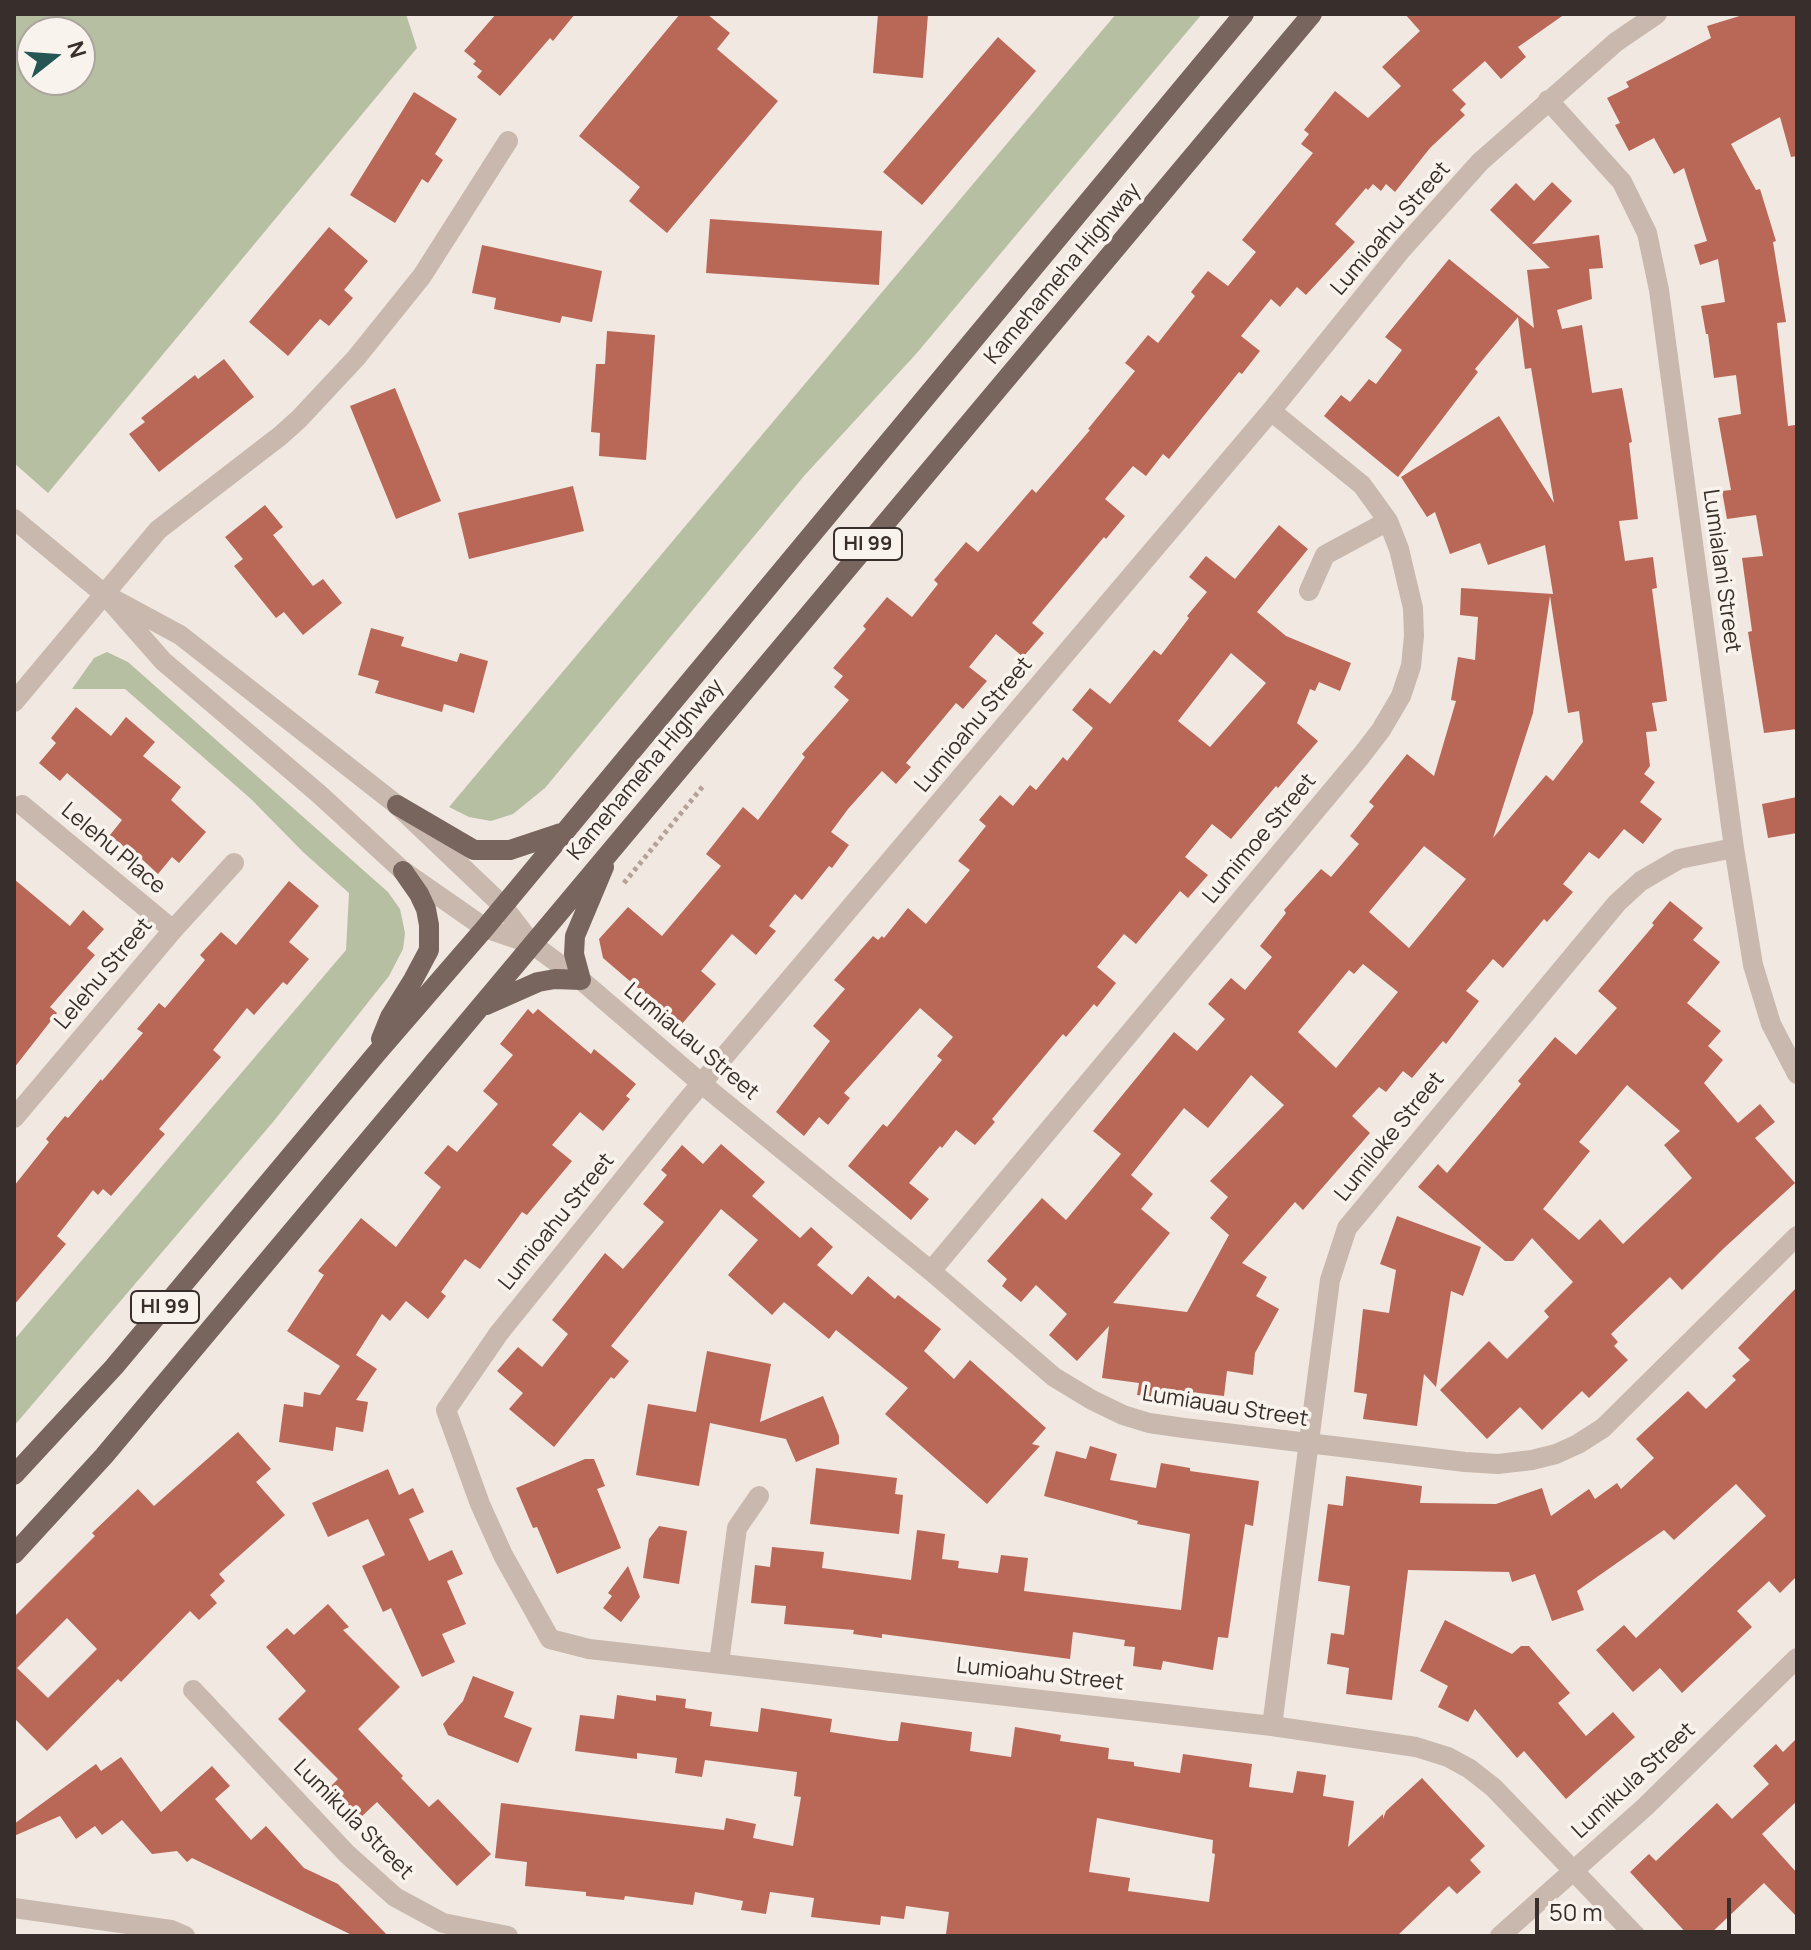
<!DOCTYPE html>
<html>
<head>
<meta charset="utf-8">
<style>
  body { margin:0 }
  #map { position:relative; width:1811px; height:1950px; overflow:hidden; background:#f1e8e1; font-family:Manrope,sans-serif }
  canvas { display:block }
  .frame { position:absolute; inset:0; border:16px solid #382e2b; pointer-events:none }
  .north { position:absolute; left:16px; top:16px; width:80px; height:80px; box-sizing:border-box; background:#f9f3ed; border:2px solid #aca49f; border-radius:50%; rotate:73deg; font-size:22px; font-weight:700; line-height:32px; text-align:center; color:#382e2b }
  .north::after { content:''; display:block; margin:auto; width:28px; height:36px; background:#255555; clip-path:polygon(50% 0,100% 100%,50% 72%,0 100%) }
  .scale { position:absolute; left:1535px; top:1898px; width:196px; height:36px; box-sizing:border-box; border:4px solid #382e2b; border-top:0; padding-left:10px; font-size:24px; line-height:28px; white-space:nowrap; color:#382e2b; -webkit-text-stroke:6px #f9f3ed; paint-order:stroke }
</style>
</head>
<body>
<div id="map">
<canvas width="1811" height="1950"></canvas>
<div class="frame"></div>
<div class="north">N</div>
<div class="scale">50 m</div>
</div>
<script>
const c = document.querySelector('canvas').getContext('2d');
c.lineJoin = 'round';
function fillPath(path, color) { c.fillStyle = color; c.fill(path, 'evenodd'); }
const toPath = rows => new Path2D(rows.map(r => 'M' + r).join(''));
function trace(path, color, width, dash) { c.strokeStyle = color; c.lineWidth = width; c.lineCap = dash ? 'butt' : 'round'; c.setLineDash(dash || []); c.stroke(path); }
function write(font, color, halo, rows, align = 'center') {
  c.font = font + ' Manrope,sans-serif'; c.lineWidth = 7; c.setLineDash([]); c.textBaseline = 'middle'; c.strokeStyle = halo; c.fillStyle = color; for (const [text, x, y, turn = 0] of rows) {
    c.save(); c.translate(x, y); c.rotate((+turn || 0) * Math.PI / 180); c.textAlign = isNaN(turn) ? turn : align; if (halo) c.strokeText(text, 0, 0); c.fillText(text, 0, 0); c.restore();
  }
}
fillPath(toPath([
  [14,14,406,14,417,48,48,493,14,463],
  [32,32,80,32,80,80,32,80],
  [1116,14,1202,14,916,354,804,476,545,788,513,814,491,821,469,817,449,807],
  [107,652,128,662,388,892,400,909,405,933,403,949,389,976,273,1122,14,1426,14,1340,346,950,349,893,303,852,251,799,125,689,72,689,94,658]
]), '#b7bfa2');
fillPath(toPath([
  [496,14,575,14,553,41,550,38,500,96,477,77,482,71,473,64,476,61,464,51],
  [680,14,707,14,730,33,717,49,778,101,667,233,629,201,640,187,579,136],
  [878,14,928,14,923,78,873,73],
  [1405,14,1565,14,1518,47,1526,57,1501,79,1485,61,1452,90,1466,104,1460,110,1465,115,1430,148,1395,192,1386,184,1381,191,1373,184,1368,190,1366,188,1335,224,1355,242,1306,295,1297,287,1280,307,1271,299,1241,336,1260,351,1242,374,1239,372,1169,459,1163,454,1146,476,1133,466,1105,499,1125,516,1106,539,1104,537,1032,623,1044,633,1023,657,996,634,969,667,987,681,963,709,956,703,906,763,911,767,896,784,882,771,848,809,831,832,849,845,832,868,829,866,802,900,795,894,769,926,776,931,756,955,732,934,701,971,716,984,681,1025,603,958,599,939,628,907,662,936,721,866,706,854,743,807,758,820,805,757,802,754,849,700,834,687,843,676,833,668,866,629,863,626,887,597,912,617,938,584,934,580,966,542,978,552,1032,489,1036,493,1090,430,1088,429,1135,371,1125,363,1148,335,1158,343,1195,296,1191,292,1208,271,1228,286,1256,252,1242,240,1313,153,1301,144,1309,134,1304,130,1335,91,1368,118,1401,86,1382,67,1420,31],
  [1746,14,1797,14,1797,156,1791,157,1780,117,1731,144,1756,190,1760,189,1776,241,1773,242,1786,322,1777,323,1788,426,1795,425,1797,437,1797,729,1764,733,1748,632,1752,631,1742,558,1763,556,1756,515,1727,519,1722,491,1731,490,1718,418,1741,414,1736,375,1714,378,1708,334,1706,334,1701,306,1725,302,1718,259,1700,265,1694,245,1707,241,1684,168,1674,174,1654,138,1629,151,1615,125,1620,123,1607,98,1629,87,1626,82,1711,38,1707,26],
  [998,37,1036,71,922,205,883,172],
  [414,92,457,119,435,154,443,160,428,183,422,179,395,223,350,195],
  [1552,182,1572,201,1532,244,1599,235,1603,268,1589,269,1592,299,1557,310,1562,329,1582,325,1592,393,1622,388,1632,442,1629,443,1638,519,1619,521,1625,561,1653,557,1657,588,1652,589,1667,701,1652,703,1657,731,1646,732,1650,766,1644,774,1655,782,1640,802,1662,819,1643,844,1624,829,1599,859,1589,852,1563,884,1573,892,1547,922,1544,919,1503,968,1493,959,1466,991,1479,1001,1446,1044,1443,1041,1412,1078,1403,1071,1386,1092,1379,1087,1352,1116,1370,1133,1303,1210,1295,1202,1242,1263,1267,1277,1256,1296,1279,1309,1255,1353,1253,1375,1227,1371,1224,1396,1166,1389,1165,1398,1137,1395,1139,1383,1102,1378,1109,1326,1077,1361,1049,1335,1067,1314,1036,1285,1021,1302,1002,1286,1007,1279,987,1261,1042,1198,1066,1220,1121,1154,1093,1131,1174,1032,1197,1051,1225,1019,1208,1004,1231,978,1245,990,1272,957,1260,946,1286,913,1284,910,1321,869,1331,877,1359,844,1350,836,1374,806,1369,802,1407,754,1434,776,1456,701,1451,700,1458,657,1475,660,1478,617,1460,615,1461,588,1553,594,1545,545,1488,565,1480,543,1450,554,1435,512,1427,517,1401,477,1499,416,1554,503,1531,368,1525,369,1518,317,1475,369,1478,372,1398,477,1324,416,1341,395,1350,402,1369,379,1376,384,1402,350,1385,337,1449,259,1534,328,1527,270,1550,268,1490,210,1516,183,1534,201],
  [1550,596,1568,713,1579,711,1583,742,1553,781,1546,775,1493,838,1533,713],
  [1424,846,1466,879,1409,948,1369,912],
  [1363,964,1398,992,1336,1068,1298,1032,1349,970,1354,974],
  [1251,1075,1284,1105,1210,1181,1228,1197,1210,1218,1229,1235,1187,1312,1113,1303,1170,1233,1141,1209,1153,1194,1131,1175,1184,1108,1208,1128],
  [710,219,882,231,879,285,706,273],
  [329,227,368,261,344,290,353,298,329,326,320,319,288,356,249,322],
  [482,245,602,271,592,322,562,316,560,323,494,309,496,298,472,293],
  [607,331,655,335,646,460,599,456,600,433,591,432,596,364,605,364],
  [224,359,254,397,159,472,129,434,145,422,141,418,195,375,198,379],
  [395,388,441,501,396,519,350,406],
  [573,486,584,531,469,559,458,513],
  [265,505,283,527,273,535,313,586,323,579,342,603,303,635,284,612,276,618,234,566,243,559,225,537],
  [1279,525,1308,549,1257,612,1286,636,1351,663,1340,691,1319,682,1315,691,1310,689,1297,723,1318,741,1278,788,1276,786,1231,839,1212,824,1185,857,1208,875,1188,898,1180,891,1136,944,1124,934,1097,967,1116,983,1097,1007,1094,1004,1066,1037,1063,1034,992,1119,995,1122,975,1145,956,1130,942,1148,940,1146,909,1183,929,1199,911,1220,848,1166,883,1124,887,1127,942,1060,937,1056,953,1037,920,1008,844,1093,850,1098,828,1125,819,1117,804,1136,776,1112,830,1041,813,1026,845,989,834,980,873,936,878,940,882,936,884,938,908,908,926,924,970,870,958,861,986,826,979,820,1000,795,1013,806,1030,785,1036,790,1063,757,1067,761,1093,728,1072,710,1090,688,1110,704,1154,650,1161,655,1189,618,1187,616,1207,592,1189,577,1206,556,1235,579],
  [1231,653,1266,683,1210,747,1178,721],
  [371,628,404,637,401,646,457,662,460,653,488,661,474,713,444,704,442,712,375,693,379,681,358,675],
  [76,707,111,736,126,717,155,742,143,756,181,787,171,800,206,832,179,863,172,857,158,874,132,850,130,852,110,835,122,820,67,773,60,781,39,763,56,743,51,738],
  [1797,797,1797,833,1768,838,1762,804],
  [14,879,70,926,83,910,104,929,87,948,95,955,50,1007,57,1013,14,1068],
  [289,881,319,906,289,942,309,959,287,985,283,982,254,1015,247,1008,213,1050,221,1057,159,1129,165,1134,111,1196,103,1189,98,1195,93,1190,57,1236,66,1244,14,1305,14,1186,49,1142,46,1139,65,1116,68,1118,101,1079,102,1081,143,1033,137,1029,159,1003,165,1008,205,960,200,955,221,932,236,945],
  [1670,901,1703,928,1693,940,1720,962,1687,1003,1721,1031,1708,1046,1723,1060,1704,1083,1738,1123,1760,1104,1775,1122,1755,1138,1795,1183,1723,1249,1682,1290,1670,1277,1611,1334,1618,1342,1614,1346,1628,1360,1589,1398,1582,1391,1542,1430,1520,1407,1487,1439,1440,1390,1489,1341,1507,1359,1549,1317,1544,1311,1573,1282,1532,1238,1513,1261,1505,1261,1418,1187,1438,1164,1447,1173,1521,1084,1518,1081,1555,1037,1576,1055,1617,1008,1598,991,1654,925,1652,923],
  [1627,1085,1680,1131,1664,1145,1692,1178,1623,1244,1600,1219,1579,1240,1543,1209,1590,1151,1579,1142],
  [528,1009,533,1014,538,1009,591,1054,594,1049,636,1084,626,1096,630,1099,603,1131,580,1112,552,1145,572,1161,527,1215,522,1212,480,1269,465,1259,441,1292,446,1296,428,1319,406,1301,390,1321,382,1314,356,1355,377,1369,356,1400,368,1402,363,1432,336,1427,333,1451,279,1442,284,1404,303,1407,304,1392,320,1395,340,1366,287,1331,324,1275,318,1271,361,1218,396,1247,441,1187,424,1173,448,1145,457,1152,498,1104,483,1091,513,1055,500,1044],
  [721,1144,765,1182,752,1196,800,1238,811,1227,833,1247,817,1265,852,1295,868,1276,895,1299,898,1295,941,1329,924,1351,954,1379,970,1360,1046,1428,1032,1444,1040,1446,987,1504,885,1414,908,1388,836,1330,829,1339,784,1302,772,1315,728,1275,758,1240,721,1209,611,1346,629,1361,614,1379,611,1377,554,1447,509,1409,523,1393,497,1371,518,1347,542,1367,568,1334,552,1320,605,1253,623,1269,664,1222,643,1204,667,1175,661,1170,682,1145,703,1164],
  [1397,1216,1481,1247,1463,1296,1451,1291,1436,1387,1424,1374,1417,1426,1363,1419,1367,1394,1354,1392,1363,1309,1389,1313,1396,1270,1380,1264],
  [1797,1287,1797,1576,1780,1593,1769,1581,1737,1611,1752,1627,1682,1693,1660,1668,1633,1692,1596,1650,1624,1625,1636,1638,1766,1516,1736,1484,1674,1540,1664,1530,1577,1591,1584,1610,1552,1621,1535,1574,1512,1582,1509,1572,1408,1570,1392,1700,1346,1694,1349,1668,1327,1664,1331,1633,1344,1635,1350,1586,1318,1581,1328,1504,1343,1506,1346,1476,1422,1486,1420,1503,1496,1504,1542,1488,1551,1516,1589,1489,1595,1499,1617,1483,1621,1489,1654,1458,1636,1439,1688,1391,1706,1409,1736,1380,1732,1376,1750,1360,1738,1348],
  [707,1351,771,1364,760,1422,823,1396,839,1436,839,1444,796,1462,786,1439,710,1423,699,1486,636,1475,648,1404,696,1412],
  [238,1432,271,1469,256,1482,285,1515,219,1574,225,1581,210,1595,217,1603,199,1620,190,1611,121,1682,118,1679,47,1751,14,1718,14,1617,95,1536,92,1533,138,1489,154,1506],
  [67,1618,97,1649,48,1698,17,1668],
  [1090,1446,1117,1454,1110,1480,1156,1488,1161,1463,1190,1468,1190,1471,1259,1481,1253,1526,1245,1524,1228,1638,1218,1637,1213,1670,1163,1661,1161,1670,1133,1666,1135,1647,1124,1646,1125,1640,1073,1632,1070,1659,882,1634,882,1638,853,1634,854,1630,784,1624,786,1606,751,1603,755,1565,770,1567,772,1547,824,1552,822,1568,911,1580,917,1530,945,1534,942,1559,959,1561,958,1568,998,1573,1001,1555,1028,1558,1024,1591,1181,1610,1190,1534,1137,1524,1138,1521,1044,1496,1056,1451,1086,1459],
  [585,1459,594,1459,605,1486,597,1489,621,1548,557,1574,537,1527,533,1528,516,1488],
  [816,1468,897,1478,895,1494,903,1495,899,1534,810,1524],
  [388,1469,399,1495,413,1488,424,1512,409,1519,429,1561,452,1550,463,1574,447,1581,466,1624,442,1634,455,1662,422,1677,391,1608,383,1612,362,1566,385,1555,368,1519,328,1537,312,1503],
  [659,1526,687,1531,679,1584,643,1578,649,1539],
  [628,1566,640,1597,621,1622,603,1608,612,1596,608,1593],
  [328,1604,349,1627,343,1630,400,1687,358,1729,403,1776,401,1778,429,1807,438,1799,491,1854,457,1886,377,1802,360,1818,348,1805,345,1808,327,1790,338,1779,278,1719,306,1691,266,1647,287,1628,294,1635],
  [1445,1620,1512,1654,1521,1646,1529,1646,1570,1693,1558,1703,1586,1736,1613,1712,1635,1737,1566,1799,1524,1751,1517,1758,1475,1709,1468,1722,1438,1707,1448,1686,1420,1671],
  [473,1676,514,1692,504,1717,532,1728,518,1763,448,1735,443,1724,463,1701],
  [617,1695,656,1701,656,1695,686,1699,685,1708,712,1712,710,1726,758,1732,761,1708,832,1719,830,1732,889,1741,898,1741,901,1722,972,1732,970,1751,1011,1757,1015,1727,1061,1735,1060,1741,1109,1748,1108,1759,1134,1762,1134,1766,1180,1773,1183,1754,1252,1764,1249,1787,1293,1793,1297,1771,1326,1775,1323,1796,1354,1801,1348,1847,1383,1814,1383,1819,1386,1811,1422,1778,1485,1846,1470,1860,1481,1872,1457,1894,1449,1886,1397,1936,963,1936,946,1934,949,1912,906,1906,904,1919,881,1916,880,1925,811,1917,814,1898,770,1892,766,1914,741,1910,743,1901,695,1892,693,1905,625,1896,624,1900,586,1896,586,1892,525,1886,527,1862,495,1858,501,1803,724,1830,726,1818,756,1824,753,1838,793,1846,801,1797,794,1796,797,1772,705,1760,702,1777,675,1773,677,1758,637,1753,637,1759,575,1751,580,1715,614,1719],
  [1097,1818,1213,1840,1212,1853,1215,1854,1209,1902,1128,1891,1130,1878,1089,1872],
  [1797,1738,1797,1801,1762,1834,1797,1873,1797,1917,1764,1883,1708,1936,1689,1936,1630,1872,1649,1854,1656,1861,1717,1803,1732,1819,1769,1784,1753,1766,1776,1744,1783,1752],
  [121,1757,161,1812,212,1766,230,1786,215,1799,251,1840,266,1826,304,1868,338,1884,388,1936,354,1936,192,1858,187,1862,177,1851,152,1854,122,1820,102,1835,95,1826,76,1839,60,1816,14,1836,14,1824,96,1764,101,1771]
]), '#b96757');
trace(toPath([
  [624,883,704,785]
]), '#b4a298', 5, [4, 4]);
trace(toPath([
  [1548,100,1622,182,1647,233,1659,290,1734,848,1753,965,1771,1024,1797,1074],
  [14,519,104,594,163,661,319,794,403,871,485,928,532,944],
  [1309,591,1325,555,1388,521],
  [104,594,180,635,397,805,503,906,532,944,581,980,702,1084,931,1271,1054,1377,1092,1400,1123,1415,1149,1423,1184,1428,1465,1462,1498,1464,1532,1460,1556,1454,1578,1444,1603,1428,1797,1236],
  [14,702,158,530,280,436,299,419,356,358,422,276,508,141],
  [22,805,173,930],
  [14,1118,173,930,234,863],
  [931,1271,1361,756,1381,730,1401,696,1411,666,1414,636,1413,608,1399,549,1388,521,1362,485,1271,411],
  [719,1663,737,1528,759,1496],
  [193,1690,347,1854,395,1897,443,1923,508,1936],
  [1272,1726,1330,1280,1347,1228,1617,903,1641,881,1679,859,1734,848],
  [14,1908,171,1930,185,1936],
  [1500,1936,1645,1807,1797,1658],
  [1636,1936,1493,1787,1470,1769,1448,1757,1416,1747,1272,1726,589,1649,550,1639,503,1555,480,1504,446,1410,499,1333,684,1104,1271,411,1402,249,1480,162,1616,42,1657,14]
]), '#c8b8ae', 20);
trace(toPath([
  [397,805,474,850,510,850,561,833],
  [486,1005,538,982,555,979,581,980,574,954,575,936,604,867],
  [381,1039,390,1017,413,980,429,950,429,925,426,909,419,894,403,871],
  [14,1475,114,1367,376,1054,485,928,1244,14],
  [14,1554,104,1456,1312,14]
]), '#78655e', 20);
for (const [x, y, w] of [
  [868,544,68],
  [165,1307,68]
]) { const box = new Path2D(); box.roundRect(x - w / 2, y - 16, w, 32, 6); c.fillStyle = '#f9f3ed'; c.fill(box); trace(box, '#382e2b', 2); }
write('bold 20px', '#382e2b', null, [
  ["HI 99",868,544],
  ["HI 99",165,1307]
]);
write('22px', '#382e2b', '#f9f3ed', [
  ["Lumioahu Street",1391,229,-49],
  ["Kamehameha Highway",1063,274,-50],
  ["Lumialani Street",1721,571,82],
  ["Lumioahu Street",974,725,-50],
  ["Kamehameha Highway",646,770,-50],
  ["Lumimoe Street",1260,839,-50],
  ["Lelehu Place",113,849,40],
  ["Lelehu Street",104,974,-50],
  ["Lumiauau Street",691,1042,40],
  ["Lumiloke Street",1390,1137,-51],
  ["Lumioahu Street",557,1222,-51],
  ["Lumiauau Street",1225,1407,9],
  ["Lumioahu Street",1040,1675,6],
  ["Lumikula Street",1634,1781,-43],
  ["Lumikula Street",353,1820,45]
]);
</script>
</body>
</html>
